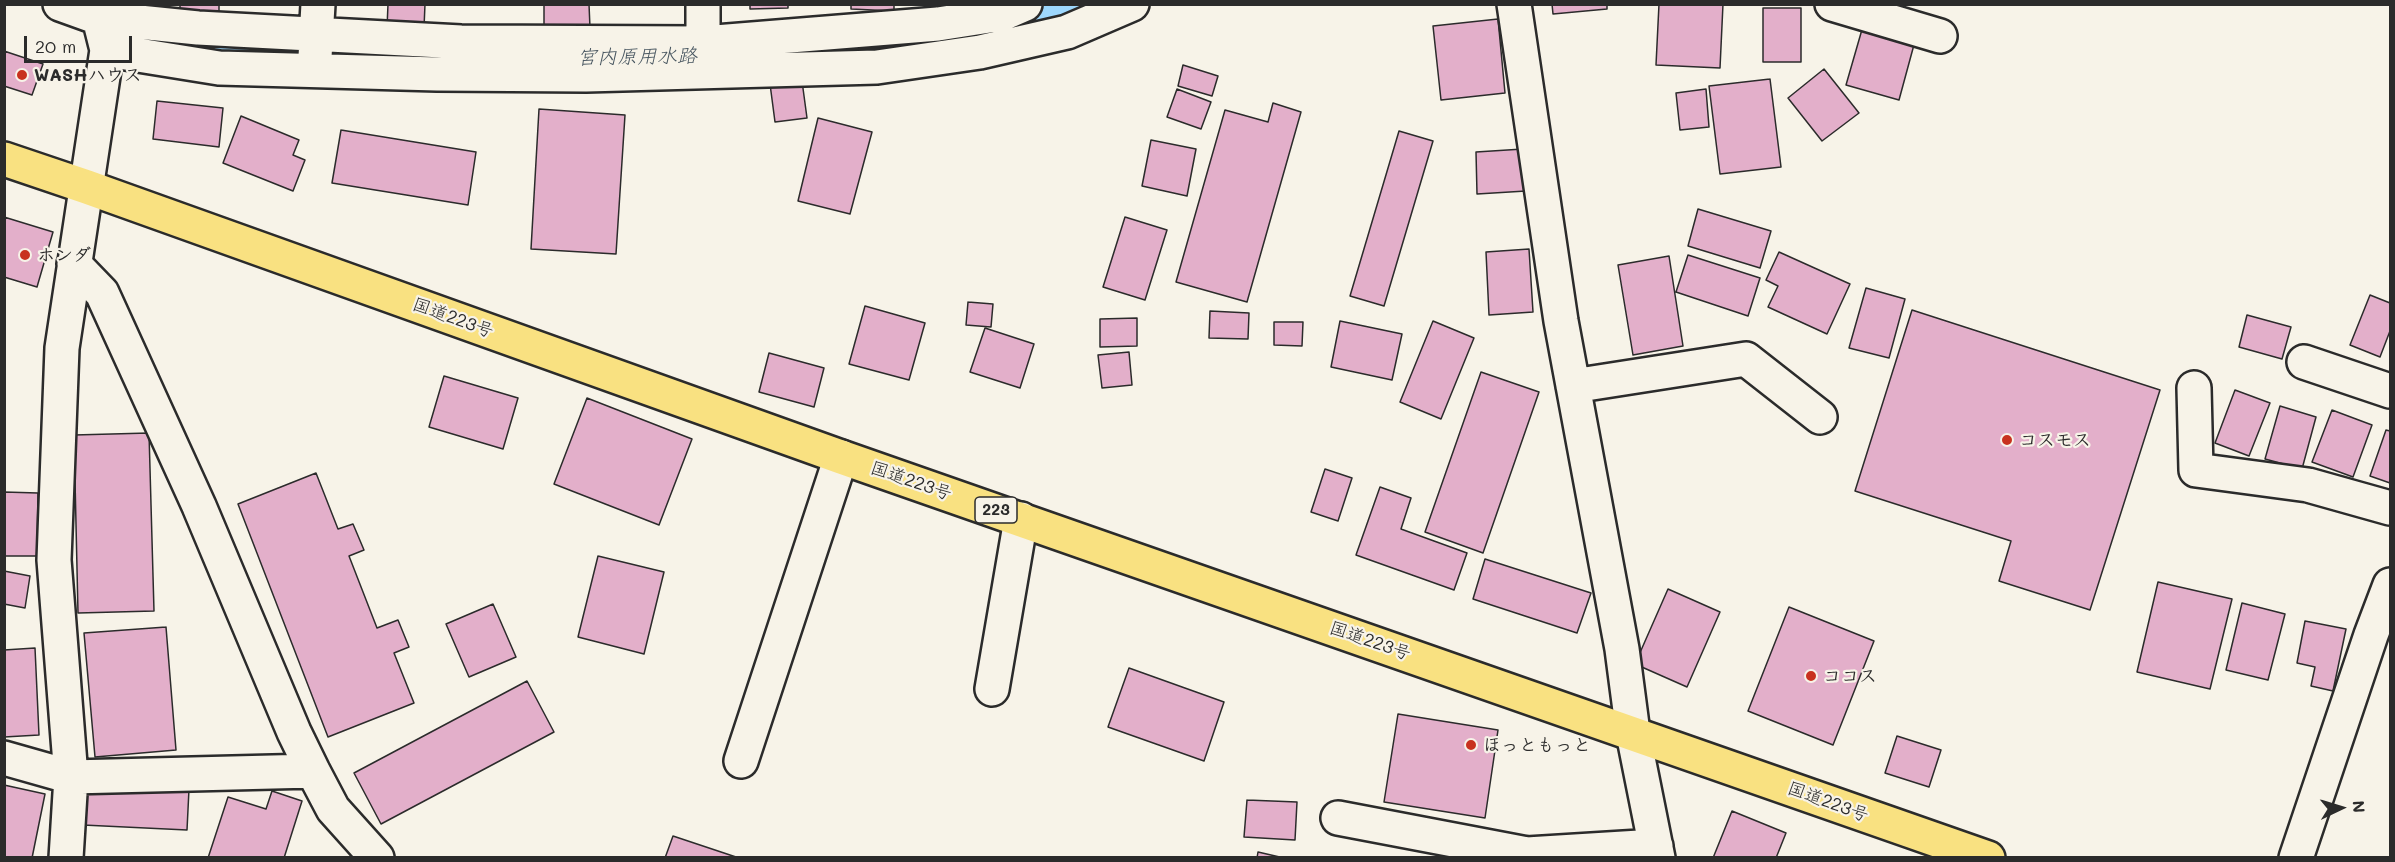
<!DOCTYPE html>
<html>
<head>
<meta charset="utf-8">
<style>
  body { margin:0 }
  #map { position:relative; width:2395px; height:862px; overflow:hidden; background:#f7f3e8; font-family:Mali,sans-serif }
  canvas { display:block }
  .frame { position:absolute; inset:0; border:6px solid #2b2b2b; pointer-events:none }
  .north { position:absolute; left:2311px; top:778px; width:60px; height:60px; -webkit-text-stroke:4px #f7f3e8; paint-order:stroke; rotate:86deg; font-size:16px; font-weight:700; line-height:24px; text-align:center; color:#2b2b2b }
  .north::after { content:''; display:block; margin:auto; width:21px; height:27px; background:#2b2b2b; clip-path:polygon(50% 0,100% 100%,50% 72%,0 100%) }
  .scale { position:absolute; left:24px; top:36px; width:108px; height:27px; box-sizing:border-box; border:3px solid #2b2b2b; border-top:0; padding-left:8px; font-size:18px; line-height:21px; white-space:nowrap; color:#2b2b2b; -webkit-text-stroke:4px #f7f3e8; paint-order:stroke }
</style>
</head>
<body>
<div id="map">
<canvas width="2395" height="862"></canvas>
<div class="frame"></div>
<div class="north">N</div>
<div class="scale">20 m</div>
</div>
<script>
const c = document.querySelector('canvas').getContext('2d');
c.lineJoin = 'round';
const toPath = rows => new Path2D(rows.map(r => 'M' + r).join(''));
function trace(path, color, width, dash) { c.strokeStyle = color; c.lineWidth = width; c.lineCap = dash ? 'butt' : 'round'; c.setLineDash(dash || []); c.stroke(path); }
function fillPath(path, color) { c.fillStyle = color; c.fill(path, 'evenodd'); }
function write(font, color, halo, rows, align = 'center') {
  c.font = font + ' Mali,"Klee One",sans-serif'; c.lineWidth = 4.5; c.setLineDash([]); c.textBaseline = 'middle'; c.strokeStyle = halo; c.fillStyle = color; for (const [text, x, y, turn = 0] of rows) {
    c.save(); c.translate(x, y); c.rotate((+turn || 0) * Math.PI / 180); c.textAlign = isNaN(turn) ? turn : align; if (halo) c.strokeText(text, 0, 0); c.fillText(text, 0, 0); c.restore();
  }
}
trace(toPath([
  [987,36,1010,31,1089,4],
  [179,44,353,55,488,59],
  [770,55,934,48]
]), '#9ed8fe', 38);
const building = toPath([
  [180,4,219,4,219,19,180,18,180,4],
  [388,4,425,4,424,28,387,28,388,4],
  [544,4,589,4,590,28,544,28,544,4],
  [750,4,788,4,788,8,750,9,750,4],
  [851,4,894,4,894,11,851,9,851,4],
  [1552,4,1607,4,1607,9,1553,14,1552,4],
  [1659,4,1723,4,1720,68,1656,65,1659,4],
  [1763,8,1801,8,1801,62,1763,62,1763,8],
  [1498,19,1505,93,1441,100,1433,26,1498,19],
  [1863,26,1915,41,1899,100,1846,85,1863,26],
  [4,51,43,64,32,95,4,86,4,51],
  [1183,65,1218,76,1212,96,1178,86,1183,65],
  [1824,69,1859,113,1822,141,1788,98,1824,69],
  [1770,79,1781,167,1720,174,1709,86,1770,79],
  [802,81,807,118,775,122,770,84,802,81],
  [1177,89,1211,102,1201,129,1167,117,1177,89],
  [1706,89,1709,127,1680,130,1676,93,1706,89],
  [157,101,223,108,219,147,153,139,157,101],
  [1273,103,1301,112,1247,302,1176,282,1225,110,1268,122,1273,103],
  [539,109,625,115,616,254,531,249,539,109],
  [241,116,299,140,293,155,305,160,293,191,223,163,241,116],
  [818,118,872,132,850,214,798,201,818,118],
  [341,130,476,152,468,205,332,183,341,130],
  [1399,131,1433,141,1384,306,1350,296,1399,131],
  [1151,140,1196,149,1187,196,1142,186,1151,140],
  [1523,149,1526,191,1477,194,1476,152,1523,149],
  [1698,209,1771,231,1760,268,1688,246,1698,209],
  [4,217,53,232,37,287,4,277,4,217],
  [1125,217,1167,230,1145,300,1103,287,1125,217],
  [1529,249,1533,312,1489,315,1486,252,1529,249],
  [1779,252,1850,284,1827,334,1768,307,1778,286,1766,280,1779,252],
  [1688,255,1760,278,1748,316,1676,292,1688,255],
  [1669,256,1683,346,1633,355,1618,265,1669,256],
  [1866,288,1905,299,1889,358,1849,348,1866,288],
  [2370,295,2390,303,2390,331,2380,357,2350,345,2370,295],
  [968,302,993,304,991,327,966,325,968,302],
  [865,306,925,323,909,380,849,364,865,306],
  [1912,310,2160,390,2090,610,1999,581,2011,541,1855,491,1912,310],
  [1210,311,1249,313,1248,339,1209,338,1210,311],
  [2247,315,2291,327,2282,359,2239,347,2247,315],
  [1137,318,1137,346,1100,347,1100,319,1137,318],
  [1340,321,1402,334,1392,380,1331,367,1340,321],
  [1433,321,1474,338,1441,419,1400,402,1433,321],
  [1274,322,1303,322,1302,346,1274,345,1274,322],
  [985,328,1034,344,1020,388,970,372,985,328],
  [1129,352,1132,385,1102,388,1098,355,1129,352],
  [769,353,824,368,814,407,759,392,769,353],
  [1481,372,1539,392,1483,553,1425,532,1481,372],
  [444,376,518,398,503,449,429,427,444,376],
  [2235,390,2270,403,2249,456,2215,443,2235,390],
  [587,398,692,439,659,525,554,484,587,398],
  [2280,406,2316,417,2302,469,2265,459,2280,406],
  [2332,410,2372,425,2353,477,2312,462,2332,410],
  [2386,430,2390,431,2390,483,2370,476,2386,430],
  [149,433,154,611,78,613,74,435,149,433],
  [1325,469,1352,478,1338,521,1311,512,1325,469],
  [316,473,338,529,353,524,364,550,349,556,377,628,398,620,409,647,394,653,414,703,328,737,238,504,316,473],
  [1380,487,1411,498,1401,529,1467,553,1454,590,1356,555,1380,487],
  [4,492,38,493,37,556,4,556,4,492],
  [598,556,664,572,644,654,578,637,598,556],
  [1485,559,1591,593,1577,633,1473,599,1485,559],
  [4,571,30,576,25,608,4,604,4,571],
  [2158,582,2232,599,2210,689,2137,672,2158,582],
  [1668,589,1720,612,1687,687,1635,664,1668,589],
  [2242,603,2285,614,2268,680,2226,670,2242,603],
  [493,604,516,657,469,677,446,624,493,604],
  [1789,607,1874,641,1833,745,1748,711,1789,607],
  [2305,621,2346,629,2333,691,2311,686,2315,667,2297,663,2305,621],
  [166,627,176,750,95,757,84,633,166,627],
  [35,648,39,735,4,737,4,650,35,648],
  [1129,668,1224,702,1204,761,1108,727,1129,668],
  [527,681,554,732,381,824,354,773,527,681],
  [1398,714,1498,730,1485,818,1384,802,1398,714],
  [1897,736,1941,750,1929,787,1885,773,1897,736],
  [85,784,189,789,187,830,83,825,85,784],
  [4,785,45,794,32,858,4,858,4,785],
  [272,791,302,801,284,858,208,858,228,797,266,809,272,791],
  [1247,800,1297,802,1295,840,1244,837,1247,800],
  [1732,811,1786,833,1776,858,1713,858,1732,811],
  [673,836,739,858,665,858,673,836],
  [1258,852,1284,858,1257,858,1258,852]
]);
fillPath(building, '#e3afca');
trace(building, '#2b2b2b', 1.5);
const minor = toPath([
  [60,4,99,18,198,28,461,42,703,43,938,24,1002,14,1025,4],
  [101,4,99,18,107,50,219,68,437,74,586,75,877,67,980,52,1067,32,1132,4],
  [703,4,703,43],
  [1514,4,1561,321,1622,649,1633,733,1658,858],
  [1832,4,1940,36],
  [315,57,318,4],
  [74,264,102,293,199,506,294,732,313,771,333,809,377,858],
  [2304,362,2390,391],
  [1573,386,1746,359,1820,417],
  [2194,388,2196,470,2308,485,2390,508],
  [992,689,1021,519],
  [4,758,71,777,313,771],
  [741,761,841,457],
  [1338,818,1527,854,1656,846],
  [66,858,71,777,54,560,62,348,107,50],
  [2296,858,2371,635,2390,585]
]);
const highway = toPath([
  [4,159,87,187,841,457,1988,858]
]);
trace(minor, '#2b2b2b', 38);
trace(highway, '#2b2b2b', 38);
trace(minor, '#f7f3e8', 33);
trace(highway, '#f9e181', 33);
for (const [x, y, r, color] of [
  [22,75,6,"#c8321e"],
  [25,255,6,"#c8321e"],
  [2007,440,6,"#c8321e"],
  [1811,676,6,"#c8321e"],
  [1471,745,6,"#c8321e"]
]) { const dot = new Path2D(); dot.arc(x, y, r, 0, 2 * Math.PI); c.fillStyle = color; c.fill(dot); trace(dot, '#f7f3e8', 2); }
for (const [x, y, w] of [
  [996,510,42]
]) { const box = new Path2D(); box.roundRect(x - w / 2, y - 13, w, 26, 4.5); c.fillStyle = '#f7f3e8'; c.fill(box); trace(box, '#2b2b2b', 1.5); }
write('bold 16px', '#2b2b2b', null, [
  ["223",996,510]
]);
write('bold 18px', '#2b2b2b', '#f7f3e8', [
  ["WASHハウス",34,75],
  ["ホンダ",37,255],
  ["コスモス",2019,440],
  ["ココス",1823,676],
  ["ほっともっと",1483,745]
], 'left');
write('18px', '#2b2b2b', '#f7f3e8', [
  ["国道223号",453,318,20],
  ["国道223号",911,481,19],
  ["国道223号",1370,641,19],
  ["国道223号",1828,802,20]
]);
write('italic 20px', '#485660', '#f7f3e8', [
  ["宮内原用水路",637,57,-1]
]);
</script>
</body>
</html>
